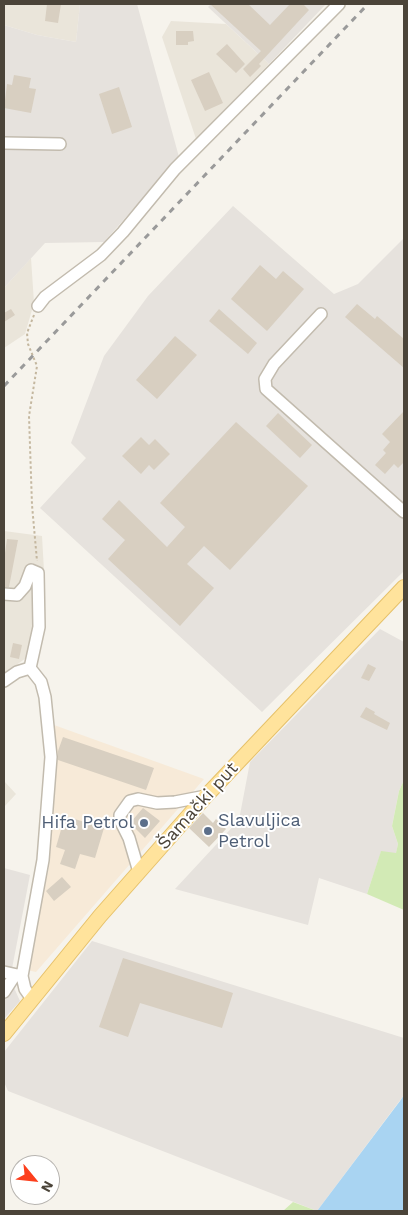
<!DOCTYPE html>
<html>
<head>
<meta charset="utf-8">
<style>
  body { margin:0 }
  #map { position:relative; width:408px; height:1215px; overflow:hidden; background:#f6f3ec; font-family:"Work Sans",sans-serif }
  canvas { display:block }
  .frame { position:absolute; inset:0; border:5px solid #4b4439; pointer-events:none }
  .north { position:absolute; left:10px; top:1155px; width:50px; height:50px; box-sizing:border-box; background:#fff; border:1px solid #b7b4b0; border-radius:50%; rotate:118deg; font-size:14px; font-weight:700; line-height:20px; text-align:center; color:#4b4439 }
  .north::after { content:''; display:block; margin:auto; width:18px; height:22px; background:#fc3f1d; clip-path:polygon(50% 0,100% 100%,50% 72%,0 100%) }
</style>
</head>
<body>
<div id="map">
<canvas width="408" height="1215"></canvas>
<div class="frame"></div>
<div class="north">N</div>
</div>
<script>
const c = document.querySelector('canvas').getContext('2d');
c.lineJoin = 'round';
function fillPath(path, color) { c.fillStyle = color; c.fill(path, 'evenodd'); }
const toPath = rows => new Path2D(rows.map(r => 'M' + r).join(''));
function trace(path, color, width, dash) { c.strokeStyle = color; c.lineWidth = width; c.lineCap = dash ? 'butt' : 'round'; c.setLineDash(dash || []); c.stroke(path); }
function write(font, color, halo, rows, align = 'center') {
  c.font = font + ' "Work Sans",sans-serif'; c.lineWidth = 4; c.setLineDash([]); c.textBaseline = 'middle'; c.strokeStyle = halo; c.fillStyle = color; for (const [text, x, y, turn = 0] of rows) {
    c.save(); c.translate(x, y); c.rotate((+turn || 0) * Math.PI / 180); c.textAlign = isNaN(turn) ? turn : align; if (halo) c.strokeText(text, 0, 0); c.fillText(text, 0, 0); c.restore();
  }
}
fillPath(toPath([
  [4,4,80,4,76,42,37,35,4,25],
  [171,21,226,24,269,64,196,139,162,37],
  [31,258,34,303,25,334,4,348,4,288],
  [4,531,42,536,45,588,26,658,4,674],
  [4,781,16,794,4,807]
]), '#eae5da');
fillPath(toPath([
  [54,725,204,779,36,972,27,970,49,867,53,817]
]), '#f7ead8');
fillPath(toPath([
  [80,4,137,4,179,157,104,242,45,243,4,288,4,25,37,35,76,42],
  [211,4,326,4,269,64,208,7],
  [233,206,334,294,358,284,404,238,404,571,262,712,40,508,86,458,71,443,104,356,148,296],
  [380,629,404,642,404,780,399,791,392,826,398,844,396,854,381,852,367,894,319,878,308,925,175,889,239,820,250,762],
  [4,868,30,875,10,979,20,1001,4,1019],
  [92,941,404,1038,404,1095,317,1211,8,1091,4,1082,4,1052]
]), '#e6e2dd');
fillPath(toPath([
  [404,780,404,910,367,894,381,851,396,853,398,844,392,826,399,791],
  [293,1202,317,1211,283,1211]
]), '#d2eab5');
fillPath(toPath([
  [404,1095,404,1211,317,1211,400,1101]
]), '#a9d4f2');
fillPath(toPath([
  [47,4,61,4,58,23,45,21],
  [210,4,248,4,270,25,290,4,303,4,309,10,259,64,261,66,250,77,243,69,261,51],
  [176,31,193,31,194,41,188,42,188,45,176,45],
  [227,44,245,64,236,73,216,54],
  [209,72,223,103,205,111,191,80],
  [14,75,31,78,29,88,36,89,31,113,4,108,7,84,12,85],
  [119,87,132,127,112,134,99,94],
  [260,265,276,279,283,271,304,289,267,331,231,299],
  [357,304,375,319,377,316,404,339,404,368,345,317],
  [11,309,15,315,4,322,4,313],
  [219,309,257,343,248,354,209,321],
  [175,336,197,355,157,399,136,380],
  [404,411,404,462,398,468,394,464,385,474,375,465,386,453,383,450,390,442,382,434],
  [278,413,312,445,300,458,266,426],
  [236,422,308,486,230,570,204,546,187,564,214,588,180,626,108,559,125,540,102,519,119,500,167,547,185,527,160,503],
  [141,437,149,445,155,439,170,454,154,470,149,465,141,474,122,456],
  [7,539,18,540,9,587,4,587,4,560],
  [13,643,22,645,19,659,10,657],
  [368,664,376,668,369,681,361,678],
  [366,707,375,712,374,714,390,723,387,730,360,717],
  [63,737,154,768,146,790,58,760,58,751],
  [143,808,160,821,145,838,130,823],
  [203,813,213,823,216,819,226,829,209,847,189,828],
  [65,816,104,828,95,858,80,854,75,869,60,864,65,850,56,847],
  [62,877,71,887,54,901,46,891],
  [123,958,233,993,222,1028,140,1003,128,1037,99,1027]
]), '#d8cfc1');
const minor = toPath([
  [4,143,60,144],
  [38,306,45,297,101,255,123,232,175,169,339,4],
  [321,314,274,364,265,379,266,389,404,512],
  [4,594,17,595,25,586,31,570,38,573,39,627,30,668,41,682,45,697,51,757,43,860,22,976,25,989,32,999],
  [4,681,17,672,30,668],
  [139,872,129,838,120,820,120,815,130,801,138,799,157,803,175,802,206,796],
  [4,972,22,976],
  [4,992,15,975]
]);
const major = toPath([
  [4,1034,100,916,206,796,404,587]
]);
trace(minor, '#c2bbae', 14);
trace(major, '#e6c16a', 16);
trace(toPath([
  [34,315,27,333,28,344,37,366,29,416,32,505,37,561]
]), '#c4b79f', 2, [2.5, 2.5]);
trace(minor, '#fff', 11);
trace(major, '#ffe39c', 14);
trace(toPath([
  [4,386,368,4]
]), '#9a9a9a', 3, [6, 6]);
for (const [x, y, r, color] of [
  [144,823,5,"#5c6f8a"],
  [208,831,5,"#5c6f8a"]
]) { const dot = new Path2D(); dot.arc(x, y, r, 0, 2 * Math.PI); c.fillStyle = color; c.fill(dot); trace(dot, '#fff', 2); }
write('18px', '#4b4439', '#fff', [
  ["Šamački put",198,806,-48]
]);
write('18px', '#4e5e75', '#fff', [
  ["Slavuljica",218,821],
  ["Petrol",218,842],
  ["Hifa Petrol",134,823,"right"]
], 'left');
</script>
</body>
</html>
